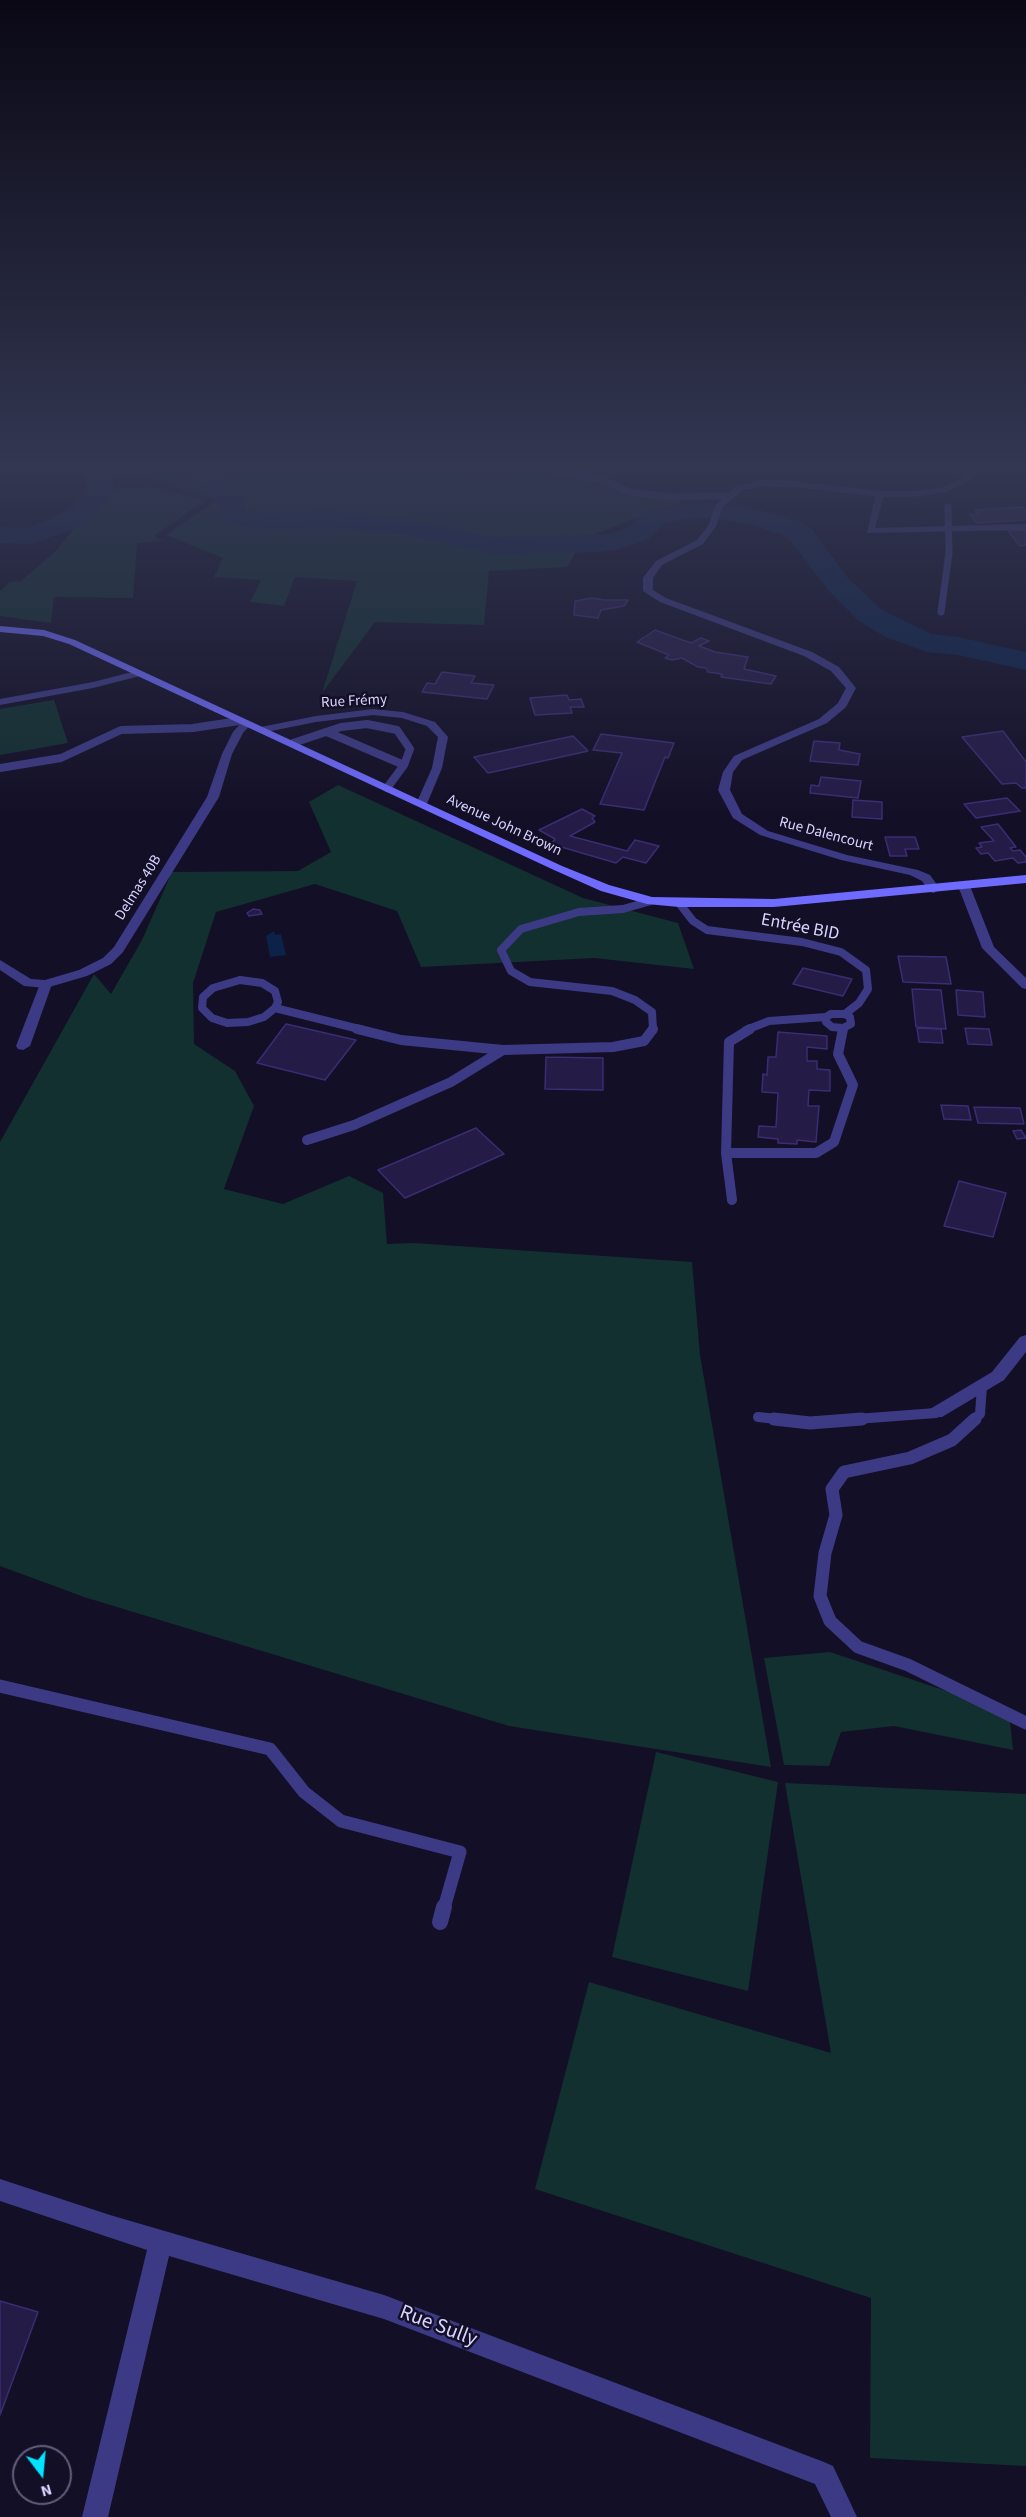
<!DOCTYPE html>
<html>
<head>
<meta charset="utf-8">
<style>
  body { margin:0 }
  #map { position:relative; width:1026px; height:2517px; overflow:hidden; background:#130f26; font-family:"Source Sans 3",sans-serif }
  canvas { display:block }
  .north { position:absolute; left:12px; top:2445px; width:60px; height:60px; box-sizing:border-box; background:#130f26; border:2px solid #625e7d; border-radius:50%; rotate:164deg; font-size:16px; font-weight:700; line-height:24px; text-align:center; color:#d9d4ff }
  .north::after { content:''; display:block; margin:auto; width:21px; height:27px; background:#00e5ff; clip-path:polygon(50% 0,100% 100%,50% 72%,0 100%) }
</style>
</head>
<body>
<div id="map">
<canvas width="1026" height="2517"></canvas>
<div class="north">N</div>
</div>
<script>
const c = document.querySelector('canvas').getContext('2d');
c.lineJoin = 'round';
function fillPath(path, color) { c.fillStyle = color; c.fill(path, 'evenodd'); }
const toPath = rows => new Path2D(rows.map(r => 'M' + r).join(''));
function trace(path, color, width, dash) { c.strokeStyle = color; c.lineWidth = width; c.lineCap = dash ? 'butt' : 'round'; c.setLineDash(dash || []); c.stroke(path); }
function write(font, color, halo, rows, align = 'center') {
  c.font = font + ' "Source Sans 3",sans-serif'; c.lineWidth = 5; c.setLineDash([]); c.textBaseline = 'middle'; c.strokeStyle = halo; c.fillStyle = color; for (const [text, x, y, turn = 0] of rows) {
    c.save(); c.translate(x, y); c.rotate((+turn || 0) * Math.PI / 180); c.textAlign = isNaN(turn) ? turn : align; if (halo) c.strokeText(text, 0, 0); c.fillText(text, 0, 0); c.restore();
  }
}
fillPath(toPath([
  [127,468,458,468,483,478,544,473,602,481,626,495,682,499,678,508,653,512,584,538,567,567,489,571,484,625,375,622,322,693,357,581,295,577,284,606,250,602,261,580,214,577,223,558,166,535,219,499,166,485],
  [155,487,204,501,154,536,163,541,137,543,133,598,54,597,51,623,0,616,0,591,10,582,21,581,55,552,105,490],
  [54,700,68,743,0,755,0,709],
  [338,785,583,898,678,923,694,969,594,958,421,967,397,911,315,884,216,912,193,983,194,1044,235,1071,254,1106,224,1189,283,1204,349,1176,383,1193,387,1244,414,1243,692,1262,700,1355,771,1767,509,1726,84,1597,0,1566,0,1142,94,974,111,994,142,940,172,872,298,871,331,852,309,802],
  [830,1652,1009,1712,1013,1750,894,1726,841,1732,829,1766,784,1765,764,1658],
  [656,1752,778,1782,748,1991,612,1957],
  [785,1783,1026,1794,1026,2466,870,2458,871,2298,535,2189,589,1982,831,2053]
]), '#12302f');
fillPath(toPath([
  [274,931,275,935,281,934,286,955,270,957,266,936]
]), '#0c2248');
fillPath(toPath([
  [94,468,143,468,139,474,111,480,114,486,104,505,95,517,73,530,30,544,0,543,0,527,27,528,53,518,75,505,88,486,84,477,94,468],
  [174,468,213,468,226,472,247,510,268,513,327,511,402,518,495,538,612,534,628,527,647,510,686,503,707,502,751,508,801,522,811,529,848,578,882,610,932,634,958,637,1026,652,1026,670,958,655,927,652,886,637,860,622,828,590,791,541,781,534,748,524,707,518,686,519,666,523,648,539,619,549,601,552,495,554,402,534,327,527,268,529,227,523,206,483,178,474,174,468]
]), '#0c2248');
const building = toPath([
  [1023,507,1026,511,1026,520,977,523,970,515,978,514,975,510,1023,507],
  [1026,530,1026,545,1020,546,1008,531,1026,530],
  [592,598,604,600,628,600,624,606,601,610,598,618,574,615,575,601,592,598],
  [655,630,691,643,701,638,709,641,699,646,715,652,748,657,744,669,776,676,771,684,721,677,722,674,708,672,706,668,698,667,682,658,672,660,665,658,669,655,637,642,655,630],
  [442,672,475,676,471,683,494,685,487,699,422,692,427,683,435,684,442,672],
  [567,695,569,700,581,699,584,707,570,707,572,713,535,715,530,698,567,695],
  [1003,731,1026,762,1026,788,1022,788,1016,783,1002,784,962,737,1003,731],
  [601,734,674,743,668,758,665,757,644,810,600,804,622,753,593,750,601,734],
  [573,736,588,751,488,773,474,757,573,736],
  [814,741,840,743,839,750,860,754,858,765,810,761,814,741],
  [821,777,861,781,858,798,810,793,811,785,819,786,821,777],
  [1007,798,1020,811,976,818,964,804,1007,798],
  [853,800,882,802,882,819,852,817,853,800],
  [582,809,595,816,592,818,595,822,570,836,627,851,635,840,659,846,646,863,623,857,616,863,551,844,555,839,539,830,582,809],
  [998,824,1016,847,1010,848,1013,851,1020,850,1026,857,1026,862,1018,863,1013,858,995,861,988,853,981,854,976,848,982,847,979,843,994,841,981,827,998,824],
  [885,837,915,837,919,849,905,849,907,856,890,856,885,837],
  [253,909,260,910,262,914,249,916,247,913,253,909],
  [898,956,946,957,951,984,903,982,898,956],
  [803,968,852,979,843,996,793,984,803,968],
  [912,989,941,990,946,1029,916,1027,912,989],
  [956,990,983,992,985,1017,958,1015,956,990],
  [286,1024,356,1040,325,1080,257,1063,286,1024],
  [917,1028,941,1029,943,1043,919,1042,917,1028],
  [965,1028,989,1029,992,1045,968,1044,965,1028],
  [778,1032,827,1036,827,1049,807,1047,807,1061,817,1061,817,1069,830,1070,830,1091,809,1090,808,1106,819,1106,816,1142,797,1140,797,1144,778,1143,778,1139,758,1137,759,1126,776,1127,778,1093,762,1092,763,1074,767,1075,768,1057,776,1057,778,1032],
  [546,1057,603,1058,603,1090,545,1089,546,1057],
  [941,1105,968,1106,971,1120,944,1119,941,1105],
  [974,1107,1020,1108,1024,1124,978,1123,974,1107],
  [476,1128,504,1154,405,1198,378,1170,476,1128],
  [1021,1130,1026,1138,1017,1139,1013,1131,1021,1130],
  [959,1181,1006,1193,993,1237,944,1226,959,1181],
  [0,2301,38,2312,0,2415,0,2301]
]);
fillPath(building, '#241b47');
trace(building, '#3b2d73', 1.5);
trace(toPath([
  [549,468,554,472,601,479,629,492,671,497,728,496],
  [941,612,949,553,948,507]
]), '#3d3a85', 7);
trace(toPath([
  [327,732,404,765],
  [293,743,341,727,367,724,397,730,410,749,404,765,387,788],
  [0,768,61,758,121,730,193,728,239,721],
  [651,901,623,909,579,912,521,929,501,950,511,971,530,982,612,991,635,1000,652,1012,653,1030],
  [679,903,693,921,707,930,802,942,841,952,866,970,868,989,859,1003,845,1014],
  [240,980,262,983,275,991,278,1002,275,1008,264,1017,248,1022,227,1023,212,1018,202,1008,203,997,213,988,240,980],
  [275,1008,363,1030],
  [831,1014,845,1014,850,1017,851,1024,843,1028,832,1027,826,1022,826,1017,831,1014],
  [746,1030,769,1021,826,1017],
  [843,1030,843,1028]
]), '#3d3a85', 8);
trace(toPath([
  [357,1029,401,1040,503,1050,613,1047,644,1041,653,1029],
  [307,1140,354,1125,451,1082,503,1050],
  [726,1153,816,1153,834,1142,853,1085,838,1054,843,1029],
  [732,1200,726,1153,729,1042,750,1029],
  [758,1417,787,1420],
  [843,1420,936,1413],
  [973,1420,980,1414,982,1386]
]), '#3d3a85', 10);
trace(toPath([
  [774,1419,810,1423,862,1419],
  [975,1419,952,1440,910,1458,844,1472,832,1489,836,1515,825,1553,820,1596,830,1621,858,1647,908,1665,1026,1723],
  [0,1686,270,1749,304,1792,341,1821,460,1852,444,1908]
]), '#3d3a85', 13);
trace(toPath([
  [440,1922,444,1907]
]), '#3d3a85', 16);
fillPath(toPath([
  [880,491,884,494,875,528,1026,524,1026,530,867,533,876,494,880,491],
  [136,671,141,674,140,676,93,688,0,705,0,699,93,682,136,671],
  [373,709,403,712,435,722,448,737,442,768,426,806,418,806,416,804,432,768,438,737,427,726,402,718,373,715,316,722,261,733,256,730,261,727,316,716,373,709],
  [964,882,970,886,994,947,1026,978,1026,989,1022,988,982,948,958,886,964,882],
  [46,980,52,984,30,1046,23,1050,18,1049,16,1046,40,984,46,980],
  [1026,1335,1026,1352,1004,1380,942,1417,930,1417,928,1413,930,1409,992,1372,1020,1337,1026,1335],
  [0,2179,110,2215,384,2295,824,2462,833,2466,857,2517,831,2517,815,2484,384,2319,169,2256,108,2517,82,2517,147,2250,0,2201,0,2179]
]), '#3d3a85');
fillPath(toPath([
  [974,468,983,468,967,482,947,492,913,497,880,497,793,487,762,486,743,490,723,507,716,526,703,544,662,565,653,578,653,590,666,598,812,652,839,667,856,688,846,707,827,723,742,760,733,772,730,790,742,814,768,831,847,855,918,870,930,875,940,889,934,893,930,892,922,881,910,875,841,860,760,835,733,818,718,790,723,772,734,756,819,719,838,703,846,688,831,671,804,656,660,602,643,591,643,578,656,561,697,540,708,526,716,504,737,486,762,480,793,481,880,491,913,491,942,488,961,478,974,468],
  [242,722,251,724,243,733,232,754,219,797,123,952,111,964,87,976,46,988,24,986,0,970,0,960,31,979,45,980,79,970,103,958,114,947,207,797,222,754,233,732,242,722]
]), '#3d3a85');
fillPath(toPath([
  [0,626,44,630,75,640,562,866,609,885,652,897,774,899,1026,875,1026,883,774,907,679,907,647,904,601,891,554,870,69,644,43,636,0,632,0,626]
]), '#6f6bff');
const sky = c.createLinearGradient(0, 0, 0, 821);
sky.addColorStop(0, '#0a0815');
sky.addColorStop(0.57, '#333752');
sky.addColorStop(1, '#33375200');
c.fillStyle = sky;
c.fillRect(0, 0, 1026, 821);
write('15px', '#d9d4ff', '#130f26', [
  ["Rue Frémy",354,702,-3],
  ["Avenue John Brown",504,826,25],
  ["Rue Dalencourt",826,835,15],
  ["Delmas 40B",139,888,-58]
]);
write('18px', '#d9d4ff', '#130f26', [
  ["Entrée BID",800,928,11]
]);
write('21px', '#d9d4ff', '#130f26', [
  ["Rue Sully",438,2327,21]
]);
</script>
</body>
</html>
